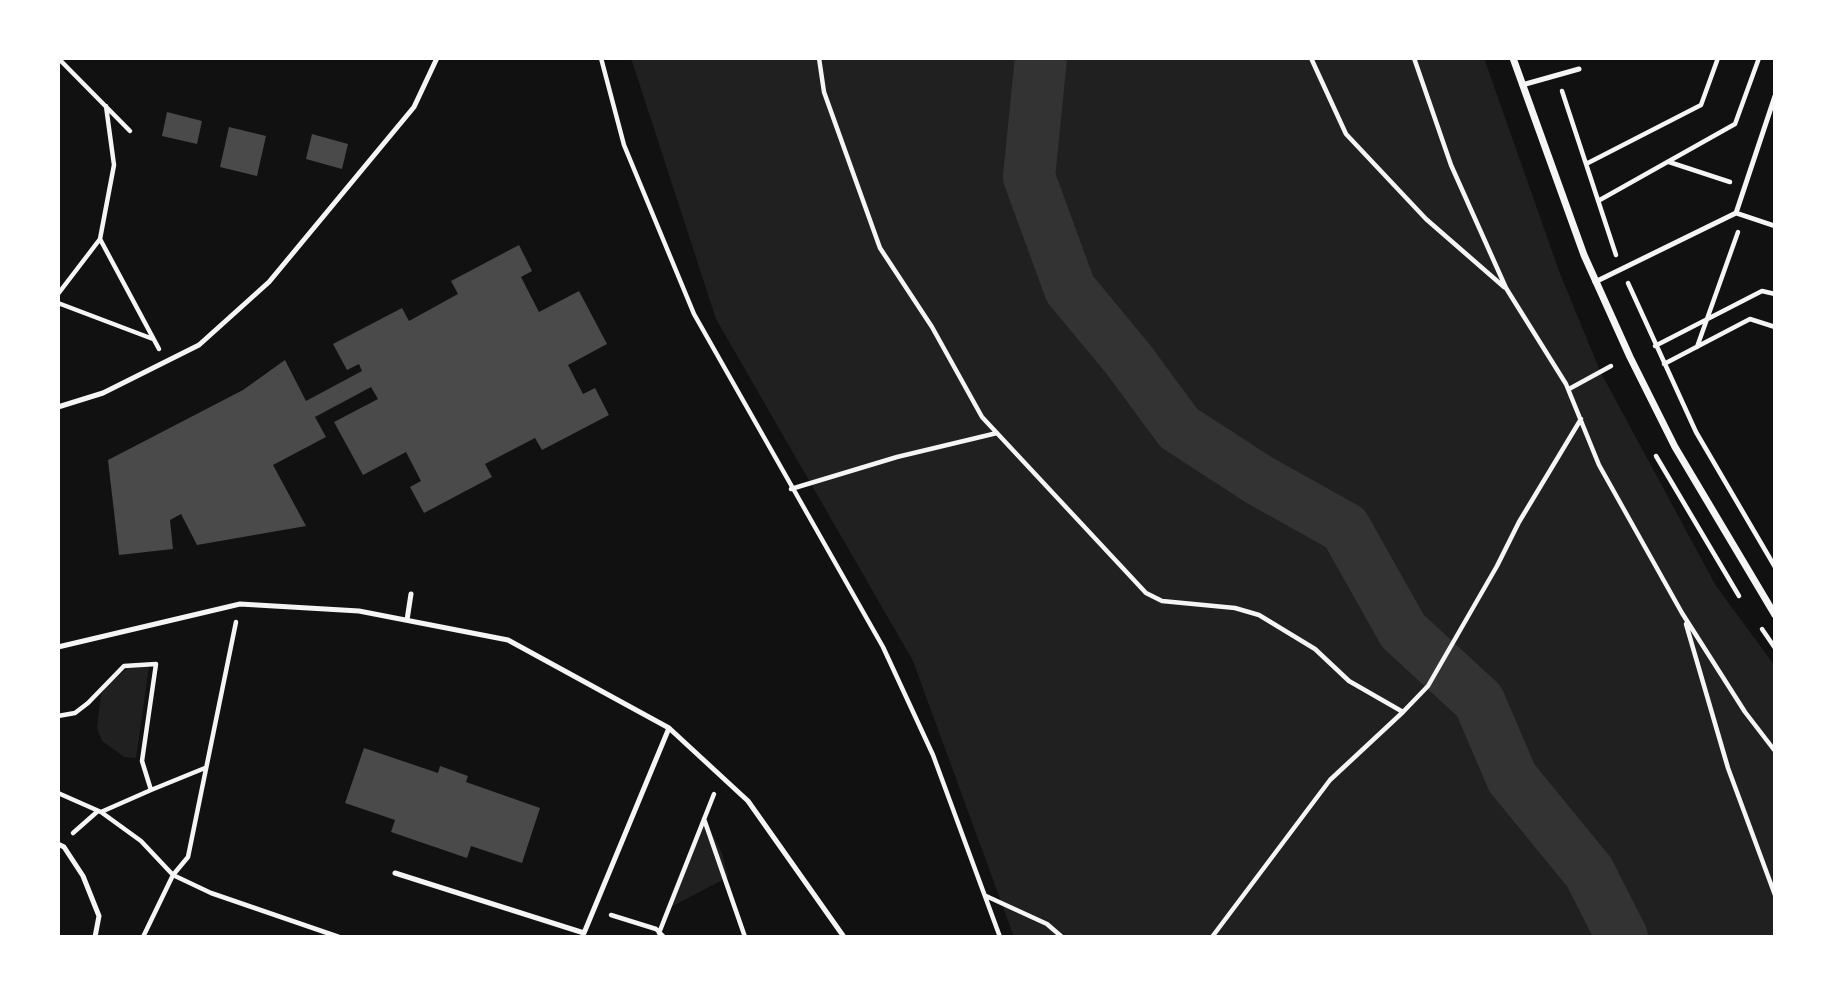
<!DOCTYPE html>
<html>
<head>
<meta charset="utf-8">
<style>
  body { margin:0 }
  #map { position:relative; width:1833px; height:995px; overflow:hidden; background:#111; font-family:Mulish,sans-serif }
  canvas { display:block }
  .frame { position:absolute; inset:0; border:60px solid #fff; pointer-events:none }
</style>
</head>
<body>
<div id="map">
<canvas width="1833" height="995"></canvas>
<div class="frame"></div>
</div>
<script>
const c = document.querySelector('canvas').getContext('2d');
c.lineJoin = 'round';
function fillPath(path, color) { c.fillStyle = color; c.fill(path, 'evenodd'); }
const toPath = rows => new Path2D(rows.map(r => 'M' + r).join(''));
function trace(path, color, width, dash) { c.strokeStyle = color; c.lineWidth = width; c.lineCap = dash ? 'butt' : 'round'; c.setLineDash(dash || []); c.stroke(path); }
fillPath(toPath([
  [631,58,1484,58,1559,271,1600,371,1716,586,1775,666,1775,937,1014,937,913,661,716,319],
  [149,667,136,758,124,757,102,741,97,728,101,694,108,684,128,668],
  [703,816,722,853,728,877,665,910]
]), '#202020');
trace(toPath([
  [1041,58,1029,177,1070,289,1128,359,1179,428,1259,480,1345,528,1403,631,1479,701,1512,778,1589,872,1622,937]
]), '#333', 52);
fillPath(toPath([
  [167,112,202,121,197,144,162,136],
  [229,127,266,136,257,176,220,167],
  [312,134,348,144,342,169,306,159],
  [519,245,532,271,521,277,539,312,579,291,607,344,568,365,583,394,595,388,609,415,542,450,535,438,485,464,492,477,424,513,410,487,421,481,406,452,363,475,334,422,378,399,371,387,315,417,326,437,273,465,306,526,197,545,181,514,170,520,173,549,119,555,108,460,243,390,285,360,306,401,362,371,359,364,347,370,333,344,402,308,409,321,458,294,451,281],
  [364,748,438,773,440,766,468,776,466,782,540,808,522,863,471,846,467,858,391,832,395,820,345,803]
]), '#4a4a4a');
trace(toPath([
  [58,58,130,131],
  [601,58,624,145,694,314,883,647,933,755,1000,937],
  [819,58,824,92,880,248,932,327,982,417,1146,593,1162,601,1235,608,1259,615,1315,649,1349,681,1403,712,1428,686,1497,566,1519,522,1581,419],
  [1311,58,1346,134,1426,219,1504,287],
  [1414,58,1451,165,1506,288,1566,384,1599,465,1682,613,1745,712,1775,751],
  [1562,91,1616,255],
  [1669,162,1730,182],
  [1586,164,1701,105,1718,58],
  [1598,201,1735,124,1759,58],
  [100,239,159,349],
  [1628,283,1696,432,1775,567],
  [58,294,100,239,114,165,106,106],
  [58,303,153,339],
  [1655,346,1762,291,1775,294],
  [1697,347,1738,232],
  [1664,364,1750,319,1775,327],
  [1569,389,1611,366],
  [1656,456,1739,596],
  [791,489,897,457,997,433],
  [236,622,188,857,173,875,211,893,339,937],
  [1686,624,1728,768,1775,895],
  [1762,629,1775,648],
  [58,716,75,713,88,703,124,666,156,664,142,761,151,790,101,812],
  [151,790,205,768],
  [58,793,101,812,141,841,173,875,143,937],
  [704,819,745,937],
  [73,833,98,811],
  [986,896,1047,924,1062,937],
  [611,915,656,929,664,937],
  [659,933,714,794],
  [1212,937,1330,780,1403,712]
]), '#f5f5f5', 4.5);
trace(toPath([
  [1522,85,1579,69],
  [1736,213,1775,226],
  [1595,282,1736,213,1775,96],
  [58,407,103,393,199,345,269,282,414,107,437,58],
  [407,620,411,594],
  [58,647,240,604,359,611,508,640,669,728,748,801,844,937],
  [58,844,64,847,83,876,99,916,95,937],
  [395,873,584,933,669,728]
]), '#f5f5f5', 5);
trace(toPath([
  [1513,58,1584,255,1630,357,1675,447,1775,615]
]), '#f5f5f5', 7);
</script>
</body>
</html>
